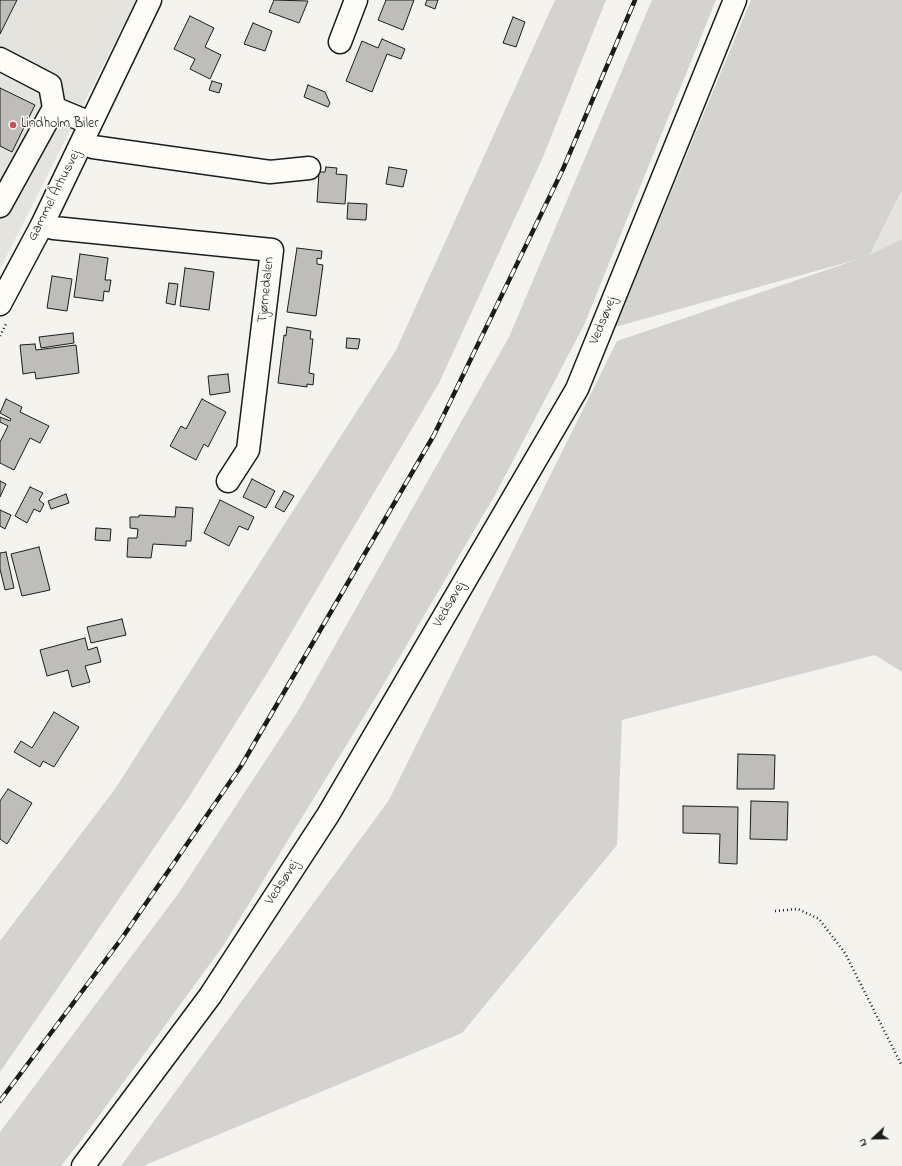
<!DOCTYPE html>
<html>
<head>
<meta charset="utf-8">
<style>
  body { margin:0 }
  #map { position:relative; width:902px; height:1166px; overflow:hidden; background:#f4f3ee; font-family:"Indie Flower",sans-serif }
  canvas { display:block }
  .north { position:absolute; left:854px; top:1118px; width:40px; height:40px; -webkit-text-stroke:3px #fdfcf7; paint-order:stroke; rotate:248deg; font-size:11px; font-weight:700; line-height:16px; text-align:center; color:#1c1c1c }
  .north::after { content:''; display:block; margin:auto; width:14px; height:18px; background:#1c1c1c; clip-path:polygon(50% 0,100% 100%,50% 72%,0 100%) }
</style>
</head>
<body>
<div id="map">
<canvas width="902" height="1166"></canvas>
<div class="north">N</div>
</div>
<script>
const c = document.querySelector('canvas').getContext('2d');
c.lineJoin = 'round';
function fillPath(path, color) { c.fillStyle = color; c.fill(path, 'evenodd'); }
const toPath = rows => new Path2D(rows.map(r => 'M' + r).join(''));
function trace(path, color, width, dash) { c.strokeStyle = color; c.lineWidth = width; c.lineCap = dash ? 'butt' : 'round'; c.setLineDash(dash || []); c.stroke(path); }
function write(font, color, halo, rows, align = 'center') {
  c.font = font + ' "Indie Flower",sans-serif'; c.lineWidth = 3; c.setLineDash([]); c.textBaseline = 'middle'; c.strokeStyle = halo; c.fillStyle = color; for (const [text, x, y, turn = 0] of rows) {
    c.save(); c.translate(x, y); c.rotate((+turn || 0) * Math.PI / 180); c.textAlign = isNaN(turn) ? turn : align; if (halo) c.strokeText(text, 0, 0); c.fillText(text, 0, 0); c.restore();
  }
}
fillPath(toPath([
  [0,0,136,0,0,269],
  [902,193,902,239,870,256]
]), '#e4e3de');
fillPath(toPath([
  [555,0,606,0,543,157,439,383,269,670,189,797,0,1072,0,941,115,789,396,350],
  [652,0,716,0,584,325,495,495,379,692,223,946,82,1139,61,1166,0,1166,0,1132,178,894,298,711,509,337],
  [751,0,902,0,902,191,870,255,902,239,902,672,875,655,622,720,617,845,462,1033,143,1166,121,1166,389,800,617,341,859,259,615,327]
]), '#d4d3cf');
const building = toPath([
  [0,0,17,0,0,34,0,0],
  [274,0,308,1,299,23,269,12,274,0],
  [386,0,414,0,403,30,378,20,386,0],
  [427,0,438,0,435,9,425,5,427,0],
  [190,16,214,28,205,47,221,55,210,79,190,69,195,59,174,49,190,16],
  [513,17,525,22,516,47,503,43,513,17],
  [253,23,272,31,265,51,244,44,253,23],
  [382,39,405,49,401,59,387,54,372,92,346,81,362,41,378,48,382,39],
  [212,81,222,84,219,93,209,90,212,81],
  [308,85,325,92,330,103,328,107,304,97,308,85],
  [0,88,35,105,12,152,0,146,0,88],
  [326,167,337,168,336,174,347,175,345,204,317,202,319,172,325,172,326,167],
  [389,167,407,170,403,187,386,184,389,167],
  [348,203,367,204,366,220,347,219,348,203],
  [297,248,322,251,321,259,317,258,317,264,323,265,316,316,287,312,297,248],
  [80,254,108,258,105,280,111,280,109,292,104,291,103,301,74,297,80,254],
  [185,268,214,272,209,310,180,306,185,268],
  [52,276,72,279,67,311,47,308,52,276],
  [169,283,178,284,175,305,166,303,169,283],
  [287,327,311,331,310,339,313,339,309,373,314,374,313,385,307,384,307,387,278,383,284,335,286,336,287,327],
  [73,333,74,343,41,348,39,337,73,333],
  [347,338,360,339,358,349,346,348,347,338],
  [35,344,36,350,76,345,79,373,36,379,35,372,23,374,20,345,35,344],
  [228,374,230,392,210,395,208,376,228,374],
  [6,399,22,407,20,412,49,426,40,443,30,438,14,470,0,463,0,442,8,426,0,422,0,417,10,421,11,419,0,413,6,399],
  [202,399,226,412,208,447,204,444,196,460,170,446,181,426,186,429,202,399],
  [252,479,275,491,266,508,243,497,252,479],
  [0,481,6,484,0,497,0,481],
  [30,487,43,493,39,500,44,504,40,512,34,509,27,523,15,516,30,487],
  [284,491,294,496,284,512,275,507,284,491],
  [66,494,69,503,51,509,48,501,66,494],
  [220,500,254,517,248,530,239,526,229,546,204,533,220,500],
  [176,507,193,508,191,541,186,541,186,546,153,544,151,558,127,557,128,538,137,538,138,529,130,528,130,517,139,517,139,515,175,517,176,507],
  [0,510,11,515,5,529,0,526,0,510],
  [96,528,111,529,110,541,95,540,96,528],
  [39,547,50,590,22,596,11,554,39,547],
  [6,552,14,588,5,590,0,569,0,553,6,552],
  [122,619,126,635,91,643,87,627,122,619],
  [85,638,88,650,97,647,101,662,85,666,90,682,72,687,68,670,47,676,40,650,85,638],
  [54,712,79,727,54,767,43,761,40,767,14,752,21,741,32,748,54,712],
  [738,754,775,755,774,789,737,789,738,754],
  [8,789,32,803,7,844,0,839,0,801,8,789],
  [751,801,788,802,787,840,750,839,751,801],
  [683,806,738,807,737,864,719,863,720,834,683,833,683,806]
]);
fillPath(building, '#bebdba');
trace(building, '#1c1c1c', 1);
const minor = toPath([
  [340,42,356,0],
  [0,59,50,85,54,108,0,206],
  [54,108,90,123],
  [82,143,93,147,270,172,309,168],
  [42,225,54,228,272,250,248,450,228,481],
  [0,304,42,225,150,0],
  [83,1166,210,996,328,815,577,389,735,0]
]);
trace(minor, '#1c1c1c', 25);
trace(toPath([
  [0,336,6,324],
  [775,911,798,909,819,919,845,953,902,1066]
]), '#1c1c1c', 2.5, [1, 3]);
trace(minor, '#fdfcf7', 22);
const rail = toPath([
  [0,1101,122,938,241,766,434,435,563,169,635,0]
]);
trace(rail, '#1c1c1c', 4.5);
trace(rail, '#fdfcf7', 3, [9]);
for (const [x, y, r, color] of [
  [13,125,4,"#d1495b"]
]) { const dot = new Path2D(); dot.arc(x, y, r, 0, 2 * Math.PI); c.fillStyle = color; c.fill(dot); trace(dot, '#fdfcf7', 1.5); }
write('14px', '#1c1c1c', '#fdfcf7', [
  ["Lindholm Biler",21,125]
], 'left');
write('14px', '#1c1c1c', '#fdfcf7', [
  ["Gammel Århusvej",55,196,-63],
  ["Tjørnedalen",267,290,-84],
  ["Vedsøvej",604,321,-68],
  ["Vedsøvej",450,605,-60],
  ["Vedsøvej",283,883,-57]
]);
</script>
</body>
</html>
